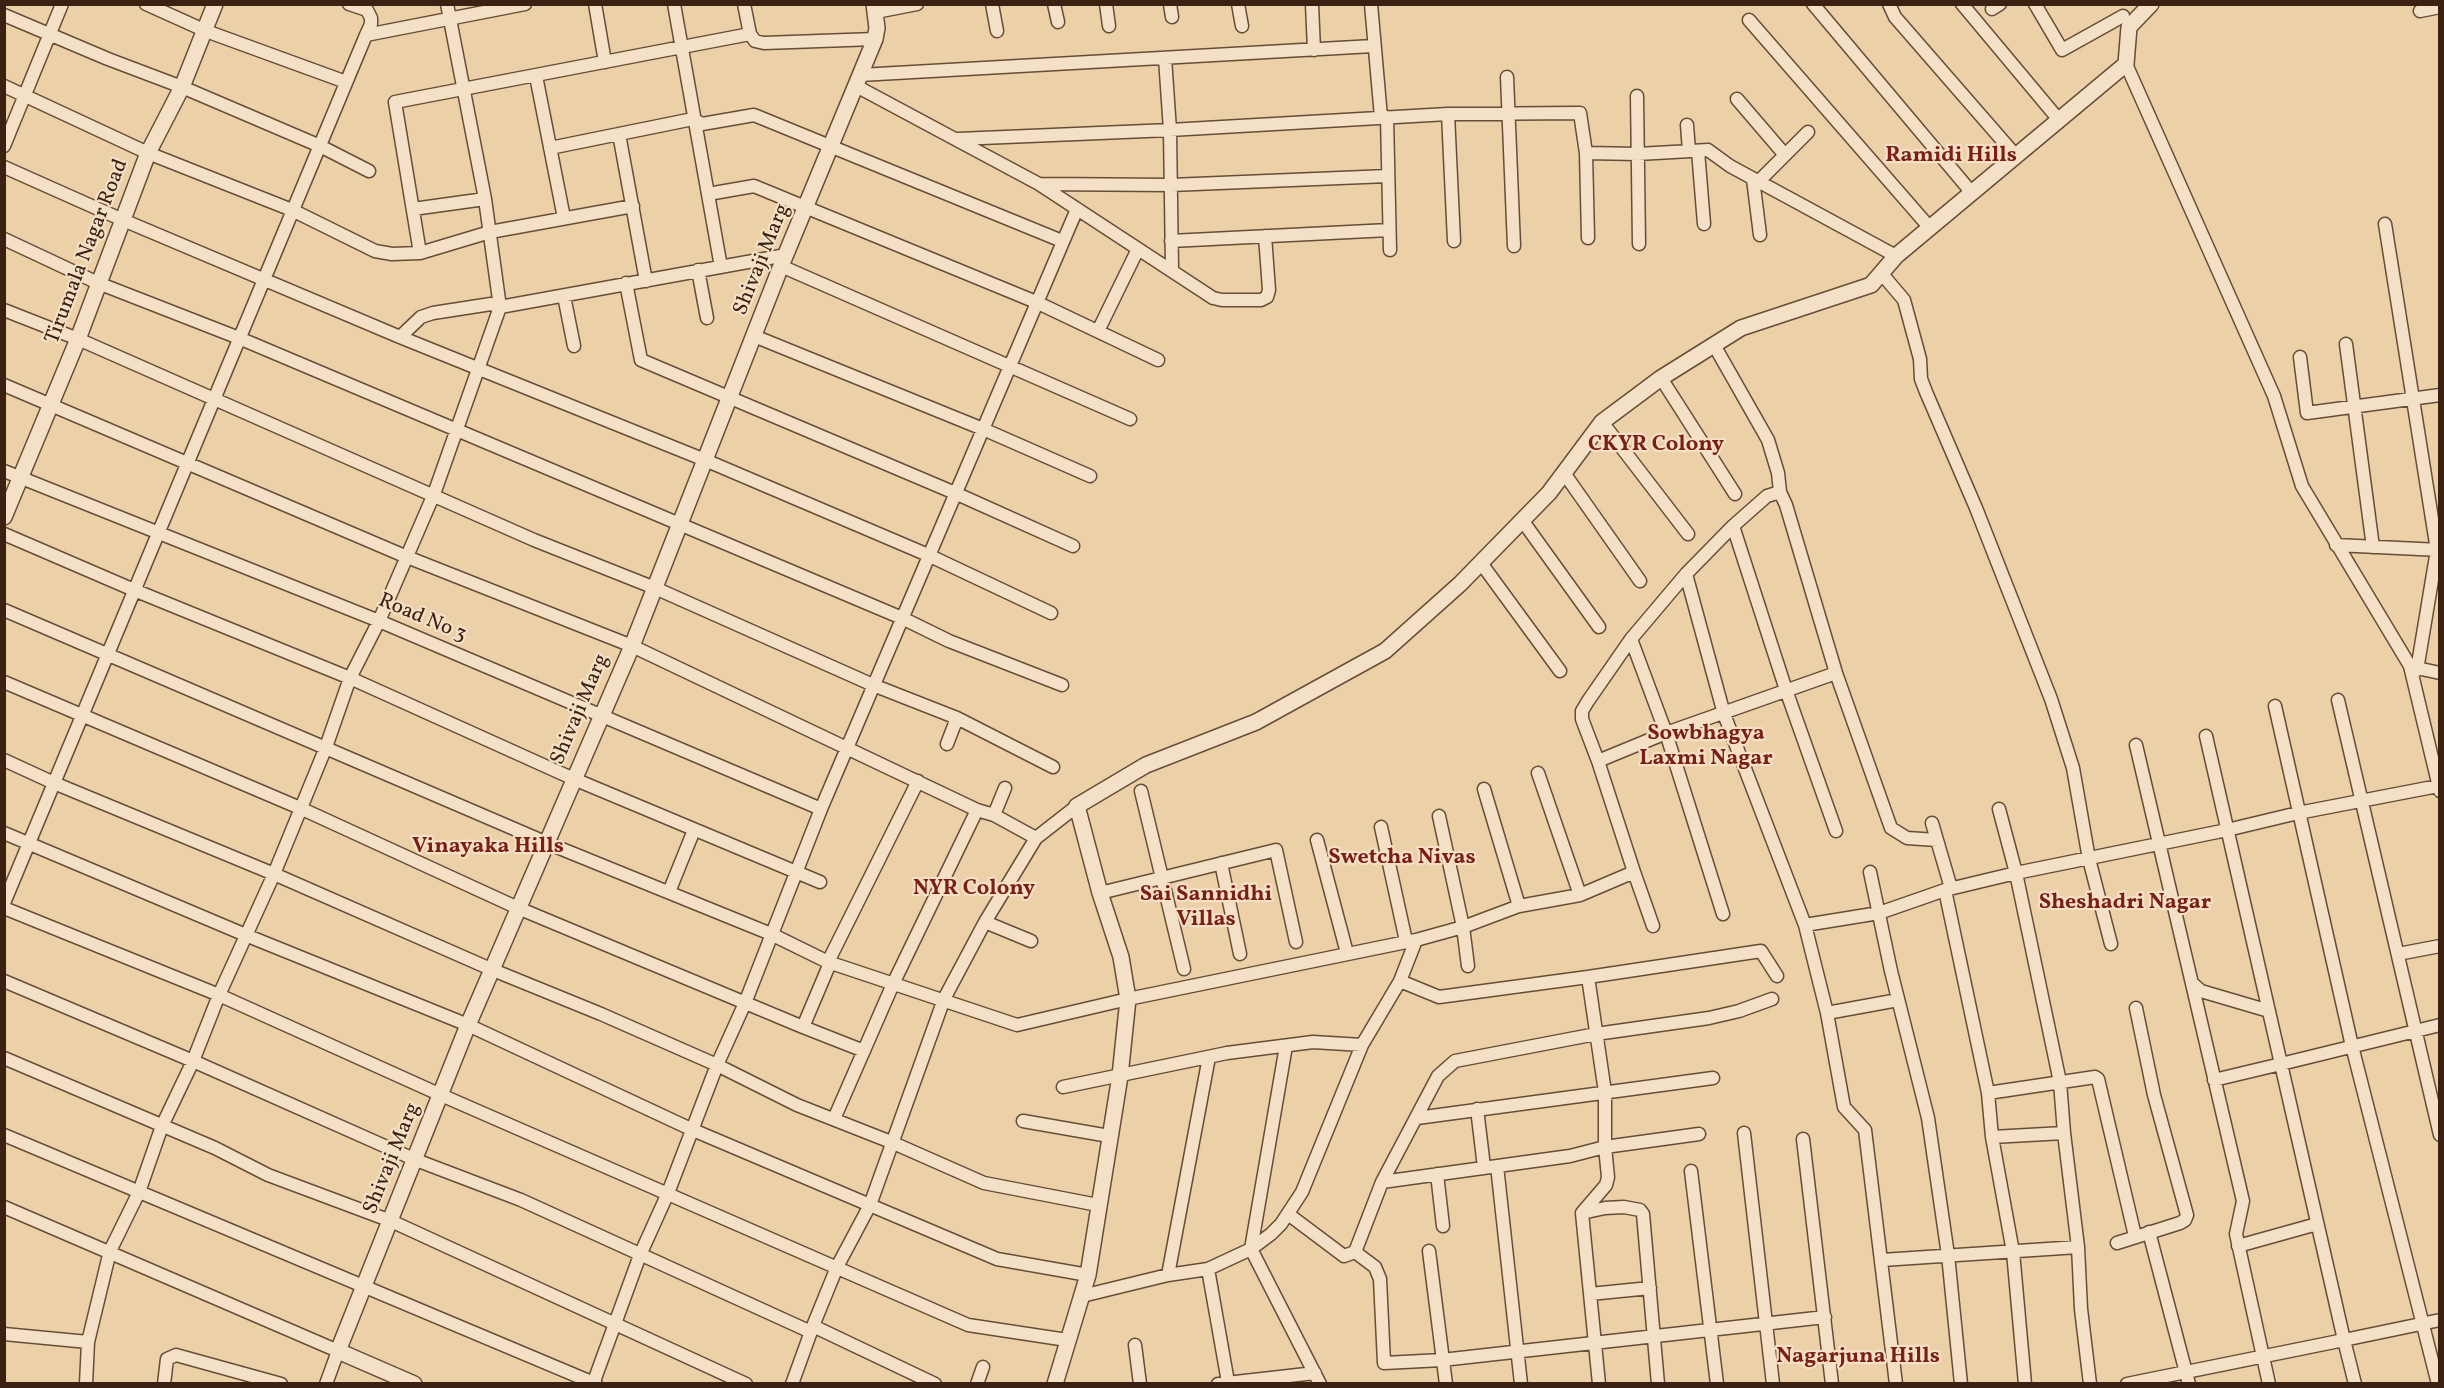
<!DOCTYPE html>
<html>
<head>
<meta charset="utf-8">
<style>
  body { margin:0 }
  #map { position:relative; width:2444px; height:1388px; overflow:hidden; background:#ecd0a7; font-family:Vollkorn,serif }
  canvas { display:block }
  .frame { position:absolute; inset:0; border:6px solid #3a2112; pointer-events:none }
</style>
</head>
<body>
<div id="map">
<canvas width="2444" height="1388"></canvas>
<div class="frame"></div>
</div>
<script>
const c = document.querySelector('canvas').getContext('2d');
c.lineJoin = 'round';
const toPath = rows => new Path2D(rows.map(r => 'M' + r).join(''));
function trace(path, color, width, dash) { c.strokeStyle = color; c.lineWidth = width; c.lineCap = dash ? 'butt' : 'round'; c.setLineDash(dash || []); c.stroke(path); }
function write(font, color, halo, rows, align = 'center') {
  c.font = font + ' Vollkorn,serif'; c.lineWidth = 4.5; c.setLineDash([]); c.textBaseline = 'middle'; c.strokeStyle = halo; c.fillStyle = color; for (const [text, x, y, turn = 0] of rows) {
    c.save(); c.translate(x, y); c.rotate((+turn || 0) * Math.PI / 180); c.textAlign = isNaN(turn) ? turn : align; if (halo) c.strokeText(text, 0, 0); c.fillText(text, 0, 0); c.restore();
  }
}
const minor = toPath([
  [146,4,206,31,346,82],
  [349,4,367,10,371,18,371,24,366,35,525,4],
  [595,4,605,62],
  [674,4,721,267],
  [744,4,750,34],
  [992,4,997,31],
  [1054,4,1058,22],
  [1106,4,1109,26],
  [1170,4,1172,17],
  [1238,4,1242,26],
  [1312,4,1314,50],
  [1371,4,1381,117],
  [1813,4,1972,193],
  [1889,4,1895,17,2016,156],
  [1962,4,2059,120],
  [2035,4,2062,50,2123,16],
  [1992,9,2000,4],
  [2420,11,2440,7],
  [876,12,917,4],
  [4,15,108,59,182,87,320,146,369,171],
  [1749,20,1930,228],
  [1165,58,1170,130,1172,269],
  [2126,64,2274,396,2302,486,2410,666,2440,791],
  [860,75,1373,46],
  [536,76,564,218],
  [1507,77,1514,246],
  [4,86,148,153,292,210,375,251,392,254,420,253],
  [856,86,1039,184,1213,298,1222,300,1261,300,1267,297,1269,290,1265,236],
  [1637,96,1639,244],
  [1737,99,1785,155],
  [1448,114,1454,241],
  [1387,117,1390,250],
  [1687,125,1689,151],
  [619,134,646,281],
  [958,139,1170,130,1448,114,1580,113,1586,153,1638,154,1708,150,1730,166,1896,256],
  [4,146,62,4],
  [550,148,693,119,702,124,754,115,1062,241],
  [1698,151,1704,224],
  [1586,153,1588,238],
  [4,167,123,220,400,337,705,460,928,555,1051,613],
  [1753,179,1760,235],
  [1758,182,1808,132],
  [1039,184,1171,185,1388,176],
  [708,194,754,186,1036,302,1158,360],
  [633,206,490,232,420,253,395,102,750,34,755,41,764,43,875,39],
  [413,209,485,199],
  [2385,224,2437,550,2417,670],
  [4,239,98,283,239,338,902,618,949,641,1062,685],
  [1171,241,1389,230],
  [781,266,1130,419],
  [698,270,707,318],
  [1882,274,1904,300,1920,359,1921,379,1926,392,1976,508,2051,699,2073,768,2089,859,2111,944],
  [626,283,641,360,955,493,1073,546],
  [564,296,574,346],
  [4,310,78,339,534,540,655,588,873,685,957,718,1053,767],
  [1098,331,1138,249],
  [754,336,983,429,1090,476],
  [400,337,421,317,433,313,491,304,500,307,786,255],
  [2346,344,2373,547],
  [1714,345,1768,440,1778,473,1780,492],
  [2300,357,2307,413,2440,395],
  [1661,378,1735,494],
  [4,385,407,557,632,646,977,810,994,815,1036,838,1077,806],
  [1602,422,1688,534],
  [4,471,379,621,821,809],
  [1564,473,1640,581],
  [1522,520,1599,627],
  [1733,526,1786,690,1836,831],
  [4,534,134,590,350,678,574,779,820,882],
  [2336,545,2440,550],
  [1481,563,1560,671],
  [1686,574,1724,714,1805,925,1827,1013,1844,1107,1865,1130,1896,1384],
  [4,610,547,843,771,934,828,962,1017,1025,1128,999,1416,940,1463,927,1519,906,1580,895,1634,872,1598,761,1666,733,1836,673],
  [1631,639,1666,733,1723,914],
  [2412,667,2440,673],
  [4,682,300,808,518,908,803,1027],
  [2338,700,2440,1135],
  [2275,706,2352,1046,2438,1384],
  [2206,736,2281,1064,2440,1025],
  [947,744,957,718],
  [2136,745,2243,1201,2236,1234,2269,1384],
  [4,760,54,783,274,874,493,970,601,1014,717,1065,797,1105,891,1142,984,1183,1098,1205],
  [1598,761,1582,719,1582,711,1588,701,1631,639,1686,574,1733,526,1767,496,1780,492,1786,505,1836,673,1891,828,1907,838,1937,840],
  [1538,773,1580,895],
  [1484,789,1519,906],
  [1141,791,1184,969],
  [1999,809,2016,873,2060,1082,2064,1133],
  [994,815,1005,788],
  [1439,816,1463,927,1468,966],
  [1932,823,1951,888],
  [1381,827,1406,941],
  [4,833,248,936,468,1025,693,1130,997,1259,1088,1275],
  [1317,840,1347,953],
  [1221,863,1240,954],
  [1634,872,1653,926],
  [1870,872,1891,971,1928,1118,1948,1255,1961,1384],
  [1945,890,1988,1093,1992,1137,2013,1252,2025,1384],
  [669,892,694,830],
  [1100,893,1276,850,1296,942],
  [4,903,366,35],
  [4,908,219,995,441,1095,968,1325,1067,1340],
  [985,922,1031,941],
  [1805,925,1879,913,1945,890,2016,873,2227,830,2298,813,2438,786],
  [2398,954,2440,946],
  [828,962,918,781],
  [830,963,803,1027,864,1051],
  [4,981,193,1061,416,1160,521,1200,811,1332],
  [1400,981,1439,997,1588,977],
  [2192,983,2201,991,2269,1011],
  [1827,1013,1898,1000],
  [1286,1046,1251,1249,1320,1384],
  [4,1058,215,1148,268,1175,391,1221,746,1384],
  [1063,1087,1227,1053,1313,1042,1362,1045,1400,981,1416,940],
  [1988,1093,2095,1077,2098,1079,2135,1236],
  [1477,1109,1484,1167],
  [1417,1118,1713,1078],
  [834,1119,893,984,977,810],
  [1023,1121,1109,1136],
  [1744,1133,1773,1384],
  [4,1135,596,1384],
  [1992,1137,2064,1133,2078,1247,2081,1309,2090,1384],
  [1803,1139,1832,1384],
  [1497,1166,1521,1384],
  [1691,1171,1717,1384],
  [1437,1174,1443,1226],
  [1382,1182,1570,1156,1605,1147,1605,1092,1588,977,1761,951,1777,976],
  [4,1207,338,1351,326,1384],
  [1582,1213,1605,1208,1624,1207,1640,1210,1643,1214,1658,1384],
  [1288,1214,1344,1256,1355,1252,1382,1182,1438,1076,1455,1061,1596,1034,1709,1018,1739,1011,1772,999],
  [2149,1232,2189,1384],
  [2117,1243,2180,1223,2185,1220,2187,1215,2154,1095,2136,1008],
  [2238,1246,2317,1224],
  [1429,1251,1446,1384],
  [1355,1252,1375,1267,1380,1279,1384,1363,1442,1360,1825,1317],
  [1882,1260,2078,1247],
  [1208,1269,1228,1382],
  [1168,1275,1209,1057],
  [1590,1294,1650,1288],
  [1082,1296,1168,1275,1208,1269,1251,1249,1271,1234,1281,1224,1302,1192,1362,1045],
  [4,1334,88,1342],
  [1135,1345,1140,1384],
  [86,1384,88,1342,110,1251,139,1192,162,1126,193,1061,219,995,274,874,326,747,350,678,379,621,434,494,500,307,485,199,447,4],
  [164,1384,167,1359,176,1355,281,1384],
  [593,1384,640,1255,668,1193,717,1065,745,1003,821,809,1077,209],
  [792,1384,813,1326],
  [935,1384,813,1326,837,1267,870,1205,944,999,985,922,1036,838],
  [977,1384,983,1367],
  [1218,1384,1315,1373],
  [1599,1384,1582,1213,1606,1185,1608,1177,1605,1147,1699,1134],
  [2127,1384,2344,1340,2281,1064,2214,1080],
  [2355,1384,2344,1340,2440,1320]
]);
const tertiary = toPath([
  [4,517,78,339,148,153,182,87,215,4],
  [414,1384,338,1351,468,1025,632,646,781,266,875,39,877,28,874,4],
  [1055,1384,1088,1275,1120,1076,1128,999,1121,957,1100,893,1077,806,1146,765,1256,722,1385,651,1460,584,1549,493,1602,422,1661,378,1741,328,1871,285,1896,256,2126,64,2129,27,2151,4]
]);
trace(minor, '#664d37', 15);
trace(tertiary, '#664d37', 18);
trace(minor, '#f3e0c6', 12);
trace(tertiary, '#f3e0c6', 15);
write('21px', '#3a2112', '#f3e0c6', [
  ["Tirumala Nagar Road",88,252,-69],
  ["Shivaji Marg",763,260,-68],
  ["Road No 3",422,619,23],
  ["Shivaji Marg",581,710,-67],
  ["Shivaji Marg",393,1159,-68]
]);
write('bold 22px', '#7a1f14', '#f3e0c6', [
  ["Ramidi Hills",1951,157],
  ["CKYR Colony",1656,446],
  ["Sowbhagya",1706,735],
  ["Laxmi Nagar",1706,760],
  ["Vinayaka Hills",488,848],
  ["Swetcha Nivas",1402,859],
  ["NYR Colony",974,890],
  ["Sai Sannidhi",1206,896],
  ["Villas",1206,921],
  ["Sheshadri Nagar",2125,904],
  ["Nagarjuna Hills",1858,1358]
]);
</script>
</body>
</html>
